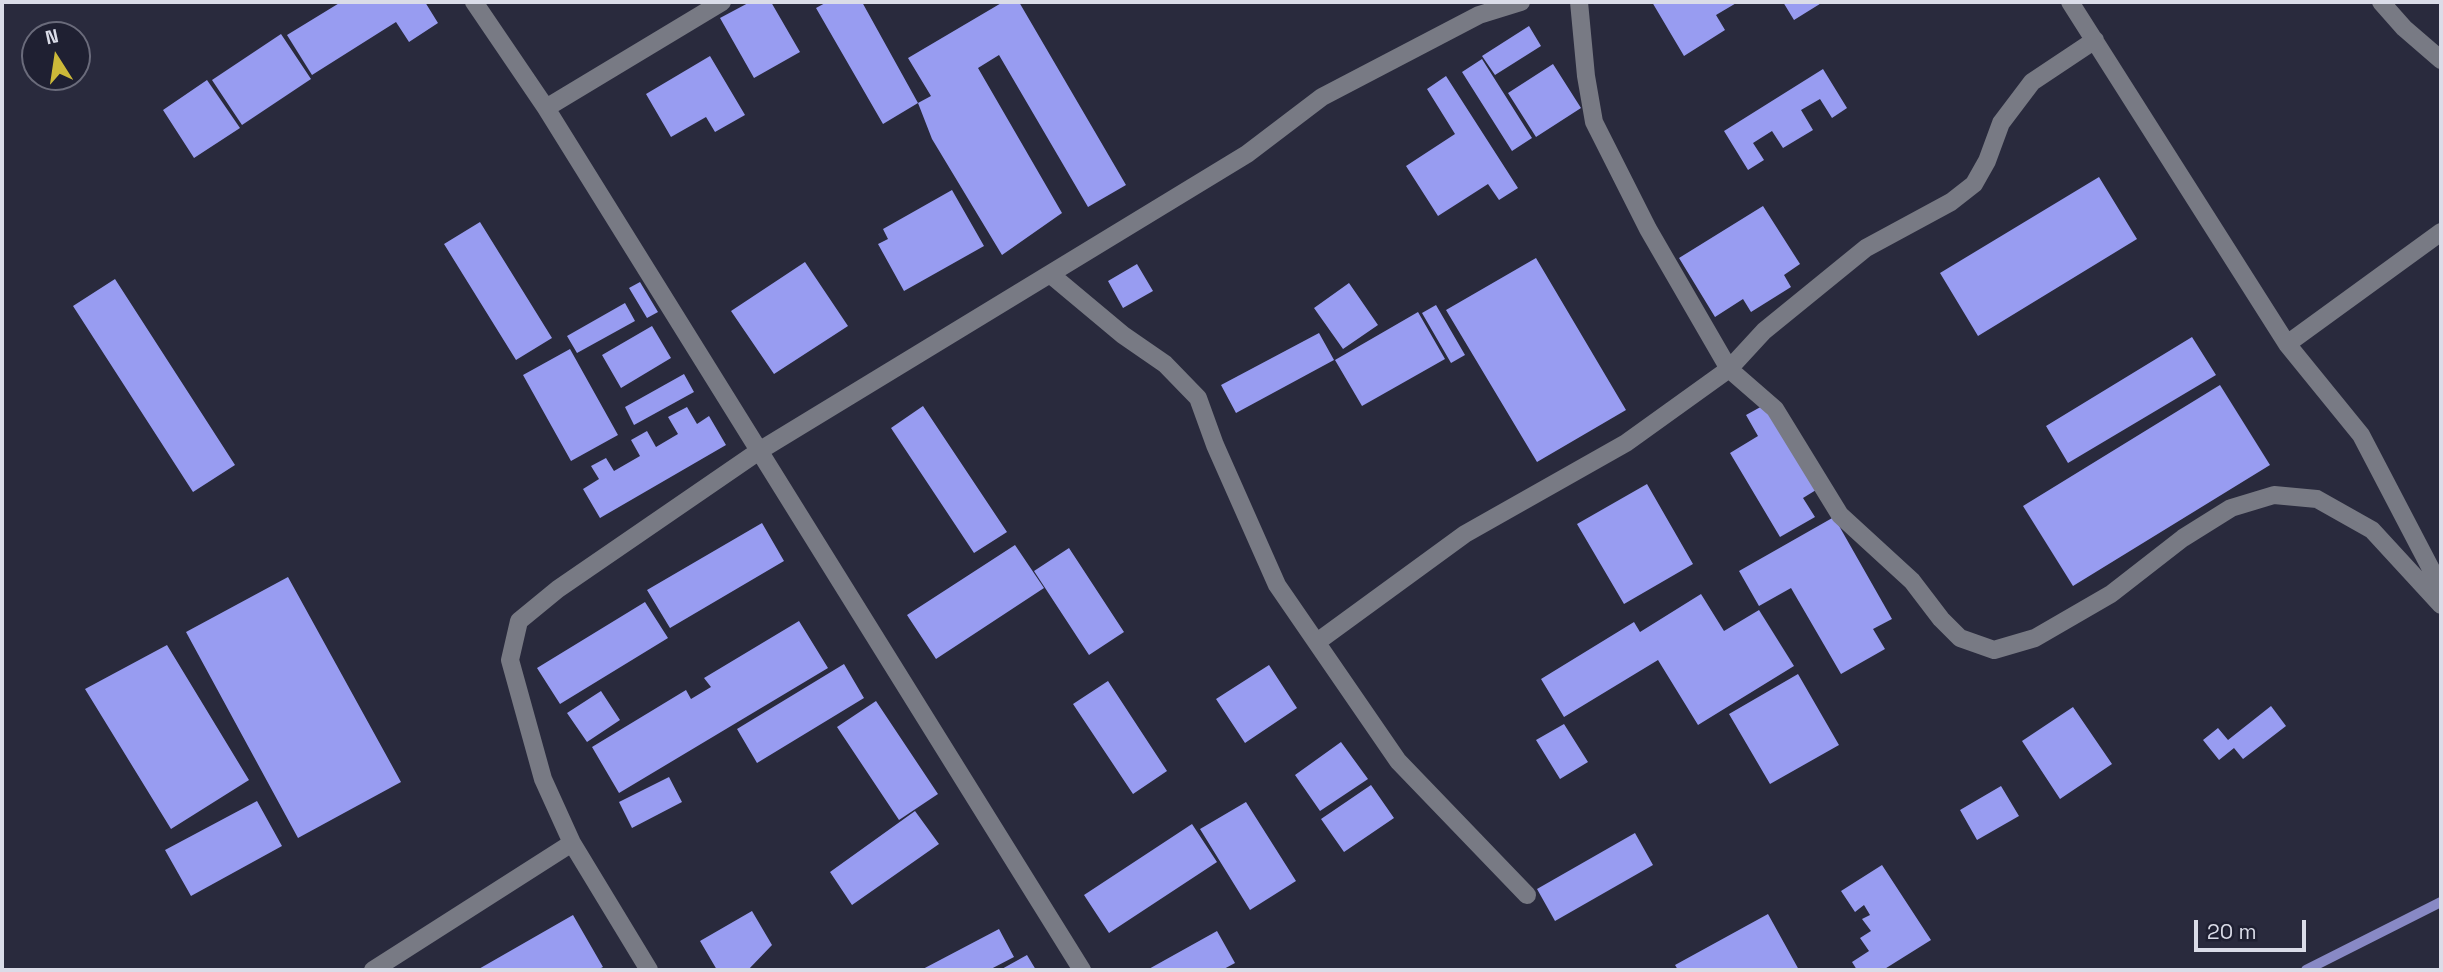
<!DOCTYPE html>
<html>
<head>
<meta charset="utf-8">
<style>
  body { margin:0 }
  #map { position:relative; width:2443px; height:972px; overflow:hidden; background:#292a3d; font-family:"Space Grotesk",sans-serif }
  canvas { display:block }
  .frame { position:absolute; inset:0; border:4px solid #dadce8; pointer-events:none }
  .north { position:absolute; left:21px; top:21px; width:70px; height:70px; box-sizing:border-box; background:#1f2032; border:2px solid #6a6b7b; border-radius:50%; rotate:348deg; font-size:19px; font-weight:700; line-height:28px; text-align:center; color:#dadce8 }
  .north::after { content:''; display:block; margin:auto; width:24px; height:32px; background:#ccb939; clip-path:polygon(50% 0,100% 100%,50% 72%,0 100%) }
  .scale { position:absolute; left:2194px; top:920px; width:112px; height:32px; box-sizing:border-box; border:4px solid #dadce8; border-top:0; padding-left:9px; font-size:21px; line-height:24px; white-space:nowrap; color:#dadce8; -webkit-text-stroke:5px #1f2032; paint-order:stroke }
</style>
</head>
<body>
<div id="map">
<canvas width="2443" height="972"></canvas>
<div class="frame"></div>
<div class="north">N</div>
<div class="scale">20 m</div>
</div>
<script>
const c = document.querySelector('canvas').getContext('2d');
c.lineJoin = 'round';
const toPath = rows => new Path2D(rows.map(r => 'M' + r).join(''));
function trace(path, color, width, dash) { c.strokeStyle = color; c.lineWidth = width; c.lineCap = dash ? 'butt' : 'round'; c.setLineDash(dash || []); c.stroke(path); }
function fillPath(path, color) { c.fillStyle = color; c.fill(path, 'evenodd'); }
trace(toPath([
  [2306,970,2441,902]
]), '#8889c5', 10);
fillPath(toPath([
  [341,2,425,2,438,23,409,42,396,22,312,75,287,35],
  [750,2,771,2,800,52,754,78,720,18],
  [827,2,862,2,918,103,883,124,816,8],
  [1003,2,1019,2,1126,185,1088,207,999,55,978,68,1062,213,1002,255,932,139,918,103,931,96,908,58],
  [1652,2,1738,2,1716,15,1725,30,1684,56],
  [1783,2,1823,2,1794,20],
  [1529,26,1541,46,1495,75,1482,56],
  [281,34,311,79,242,125,212,80],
  [710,56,745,115,715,132,706,117,671,137,646,94],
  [1482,59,1532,138,1512,151,1462,72],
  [1553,64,1581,108,1536,137,1508,93],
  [1823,69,1847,108,1832,118,1820,99,1801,110,1813,130,1783,148,1772,131,1753,143,1764,160,1748,170,1724,131],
  [1446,76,1518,188,1499,200,1488,184,1438,216,1406,166,1455,134,1427,89],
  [207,80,240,128,194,158,163,110],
  [2099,177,2137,239,1978,336,1940,273],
  [952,190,984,246,904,291,878,244,888,239,883,229],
  [1763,206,1800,264,1784,275,1791,287,1751,312,1743,299,1715,317,1679,258],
  [480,222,552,338,516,360,444,244],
  [1536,258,1626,410,1537,462,1446,310],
  [805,262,848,326,774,374,731,311],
  [1137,264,1153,291,1123,308,1108,281],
  [115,279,235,465,193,492,73,306],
  [640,282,658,312,647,318,629,288],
  [1349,283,1378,325,1343,349,1314,308],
  [625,303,635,321,577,353,567,336],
  [1436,305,1465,355,1451,363,1422,313],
  [1418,312,1445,359,1362,406,1335,360],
  [652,326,671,358,621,388,602,355],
  [1319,333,1334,360,1236,413,1221,385],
  [2192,337,2216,375,2068,463,2046,426],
  [570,349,618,435,571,461,523,375],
  [684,374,694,392,634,425,625,407],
  [2220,385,2270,465,2073,586,2023,506],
  [1766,404,1816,490,1803,498,1815,517,1780,537,1730,453,1758,436,1746,415],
  [923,406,1007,532,974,553,891,428],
  [687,407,697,424,709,416,726,445,600,518,583,489,599,479,591,466,606,458,614,471,640,456,631,440,647,431,656,447,678,434,668,417],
  [1647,484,1693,564,1624,604,1577,524],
  [1834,517,1892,619,1873,629,1885,649,1841,674,1791,588,1759,606,1739,571],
  [762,523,784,561,670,628,647,590],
  [1015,545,1044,588,936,659,907,615],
  [1069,548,1124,632,1089,655,1034,571],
  [288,577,401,782,298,838,186,632],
  [1701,594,1724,631,1759,610,1794,666,1698,725,1658,660,1564,717,1541,679,1634,622,1640,632],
  [645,602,668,638,560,704,537,668],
  [799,621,828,668,619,793,592,747,686,690,691,699,711,687,704,678],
  [167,645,249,780,171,829,85,689],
  [844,664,864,698,757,763,737,729],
  [1269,665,1297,708,1245,743,1216,699],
  [1798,674,1839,745,1770,784,1729,714],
  [1108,681,1167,771,1133,794,1073,704],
  [601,691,620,720,587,742,567,713],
  [876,701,938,794,899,820,837,727],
  [2271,706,2286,726,2243,759,2234,748,2219,760,2203,740,2218,728,2228,740],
  [2073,707,2112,764,2060,799,2022,741],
  [1564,724,1588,762,1560,779,1536,740],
  [1341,742,1368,779,1320,811,1295,775],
  [669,777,682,802,632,828,619,802],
  [1371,785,1394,818,1344,852,1321,819],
  [2001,786,2019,816,1977,840,1960,810],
  [257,801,282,846,191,896,165,850],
  [1246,802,1296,881,1250,910,1200,829],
  [915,811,939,844,852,905,830,872],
  [1192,824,1217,862,1109,933,1084,895],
  [1635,833,1653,865,1555,921,1537,889],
  [1882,865,1931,940,1883,970,1857,970,1852,962,1869,951,1860,938,1871,931,1862,919,1870,915,1864,905,1855,912,1841,891],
  [752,911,772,945,748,970,717,970,700,941],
  [1768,914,1799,970,1678,970,1675,965],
  [573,915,603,967,597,970,477,970],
  [999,929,1014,957,989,970,921,970],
  [1217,931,1235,963,1222,970,1147,970],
  [1027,955,1036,970,1000,970]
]), '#989cf1');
trace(toPath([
  [474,2,546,108,1082,970],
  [1579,2,1586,76,1594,122,1648,229,1729,369,1775,409,1840,515,1912,581,1941,619,1960,638,1994,650,2035,638,2111,594,2183,538,2231,508,2274,495,2317,499,2372,530,2441,605],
  [2070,2,2287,344,2361,435,2441,588],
  [2381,2,2404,28,2441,60],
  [546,108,722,2],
  [1050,274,1123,335,1165,364,1198,398,1215,445,1277,585,1398,761,1527,895],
  [2287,344,2441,232],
  [1317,642,1465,534,1626,443,1729,369,1764,331,1866,248,1951,202,1974,184,1987,161,2001,123,2032,82,2095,40],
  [373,970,572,843],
  [649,970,572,843,543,779,510,660,519,621,558,589,759,451,1247,154,1322,97,1479,15,1521,2]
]), '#787a84', 18);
</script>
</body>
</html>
